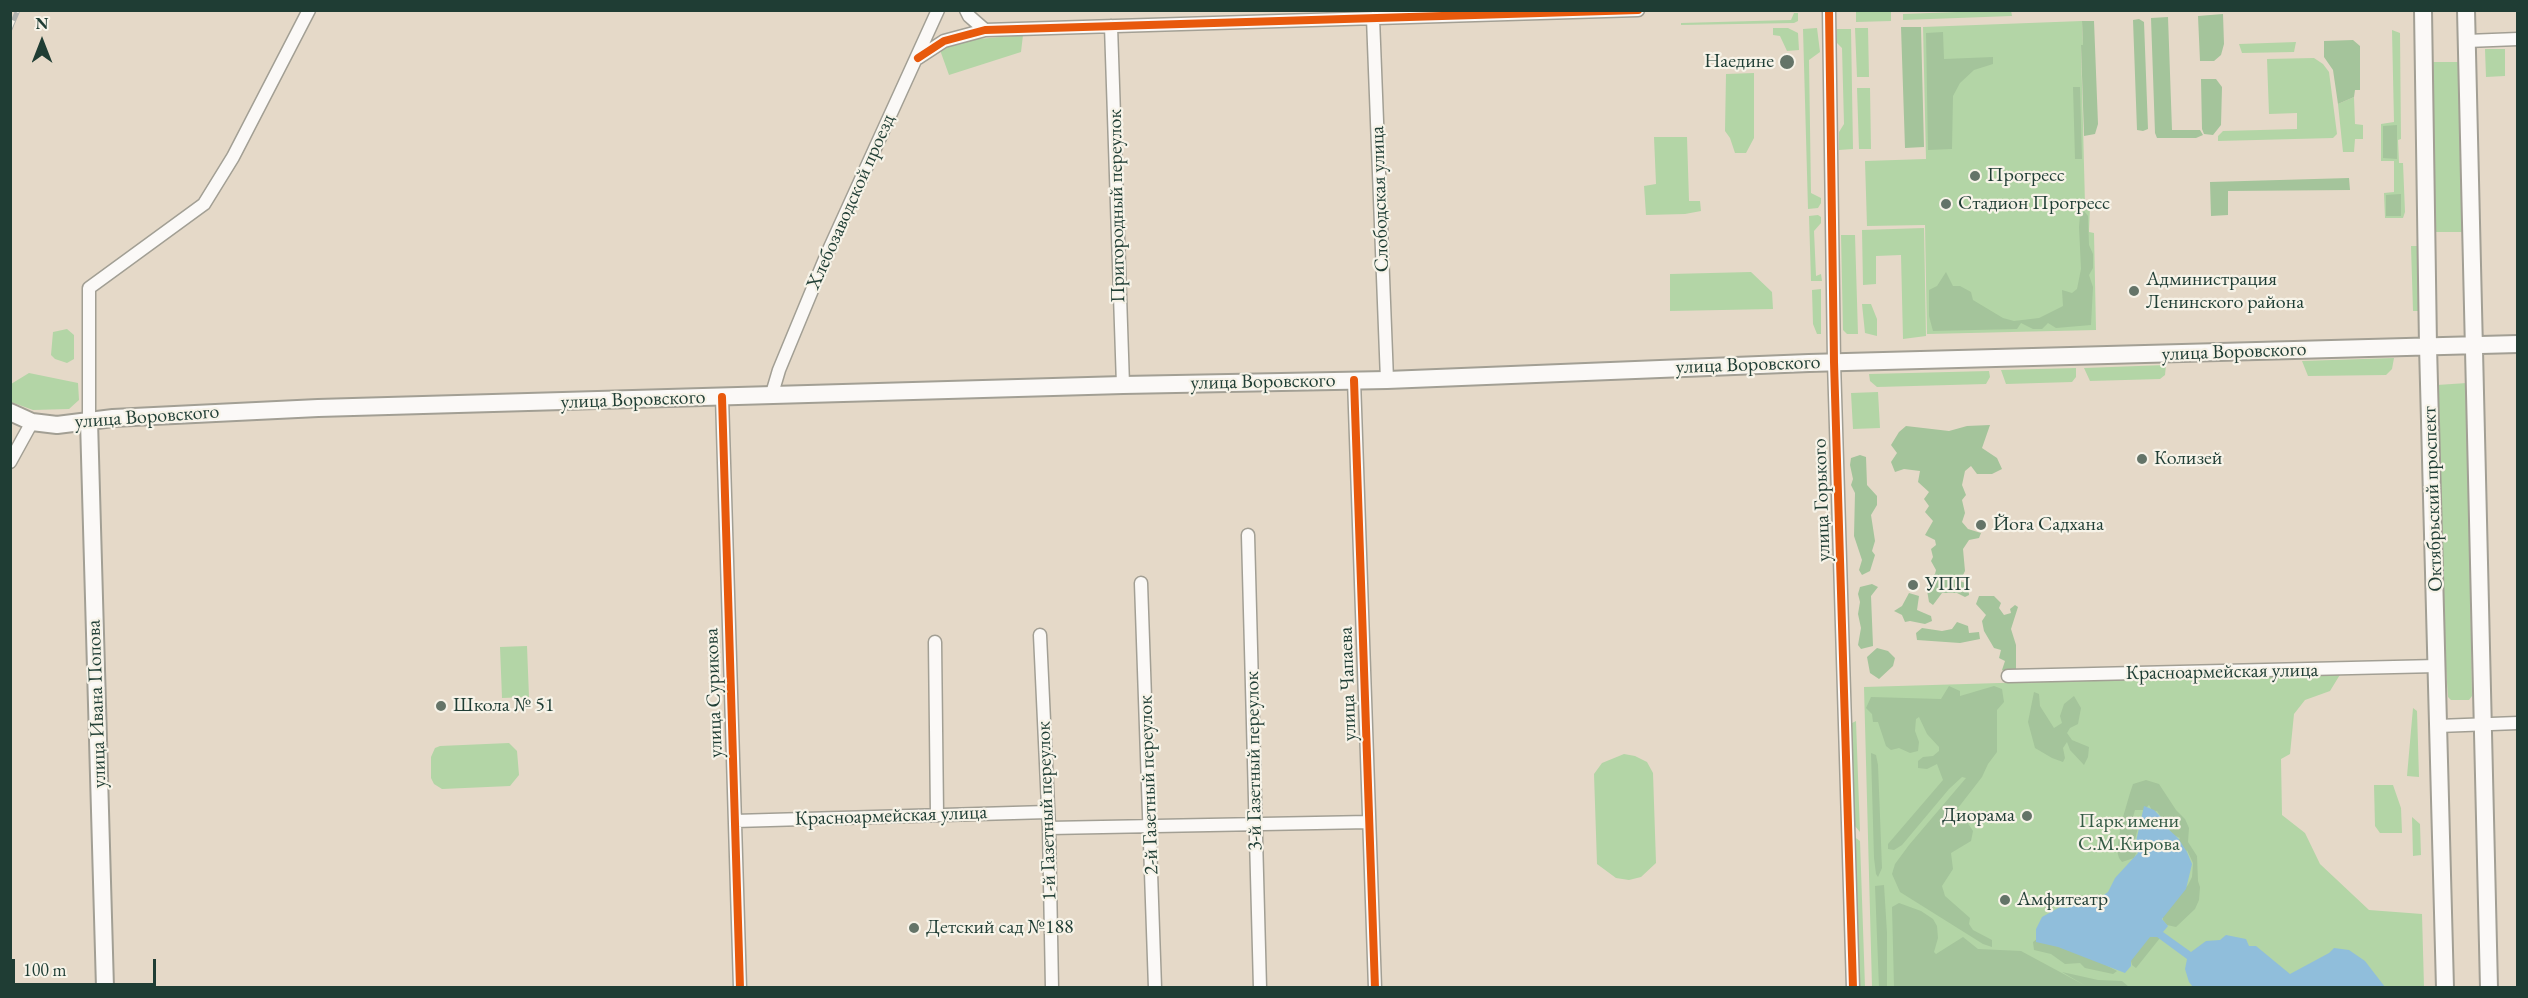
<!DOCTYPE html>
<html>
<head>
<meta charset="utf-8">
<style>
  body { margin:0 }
  #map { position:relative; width:2528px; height:998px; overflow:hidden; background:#e5d9c8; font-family:"EB Garamond",serif }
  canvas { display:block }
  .frame { position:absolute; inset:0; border:12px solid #1f3d34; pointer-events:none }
  .north { position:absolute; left:12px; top:12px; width:60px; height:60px; -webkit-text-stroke:4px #f7f3e8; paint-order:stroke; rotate:0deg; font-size:16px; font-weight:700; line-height:24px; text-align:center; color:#1f3d34 }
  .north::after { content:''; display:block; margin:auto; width:21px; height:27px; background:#1f3d34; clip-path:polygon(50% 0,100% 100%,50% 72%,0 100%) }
  .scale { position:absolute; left:12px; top:959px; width:144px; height:27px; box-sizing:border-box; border:3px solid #1f3d34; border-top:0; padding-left:8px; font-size:18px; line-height:21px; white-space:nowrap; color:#1f3d34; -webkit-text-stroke:4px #f7f3e8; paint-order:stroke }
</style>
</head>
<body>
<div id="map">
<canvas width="2528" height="998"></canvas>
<div class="frame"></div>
<div class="north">N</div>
<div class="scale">100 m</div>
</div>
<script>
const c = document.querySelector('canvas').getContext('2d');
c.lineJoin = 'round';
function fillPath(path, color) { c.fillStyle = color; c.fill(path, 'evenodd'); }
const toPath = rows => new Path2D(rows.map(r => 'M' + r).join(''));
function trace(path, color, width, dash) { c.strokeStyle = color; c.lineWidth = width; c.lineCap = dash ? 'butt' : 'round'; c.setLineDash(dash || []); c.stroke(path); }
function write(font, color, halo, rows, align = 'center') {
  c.font = font + ' "EB Garamond",serif'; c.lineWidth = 4.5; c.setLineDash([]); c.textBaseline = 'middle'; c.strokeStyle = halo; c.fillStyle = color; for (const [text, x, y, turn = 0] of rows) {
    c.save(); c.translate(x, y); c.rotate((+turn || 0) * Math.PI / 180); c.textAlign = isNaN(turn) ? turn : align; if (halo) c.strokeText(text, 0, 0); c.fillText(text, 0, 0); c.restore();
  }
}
fillPath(toPath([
  [2011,10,2012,16,1903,20,1903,14],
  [1856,11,1891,11,1891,21,1856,22],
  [1794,13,1798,13,1798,21,1794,23,1681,25,1681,23,1791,20],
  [2082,21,2083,45,2081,46,2085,205,2090,206,2089,232,2094,233,2096,330,1927,334,1925,225,1867,226,1865,161,1926,159,1923,27],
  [1773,28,1788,28,1798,33,1799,50,1787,51,1780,36,1773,35],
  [1817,28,1820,52,1809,60,1811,193,1821,198,1821,203,1818,208,1808,209,1803,29],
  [1855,28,1868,28,1869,77,1857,77],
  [1837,29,1851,29,1853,149,1839,150,1839,132,1844,124,1842,48,1837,43],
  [2392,30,2400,33,2401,139,2398,140,2399,163,2403,163,2405,212,2403,218,2385,218,2384,193,2394,192,2394,161,2381,161,2381,124,2394,122],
  [1023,35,1021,52,949,75,940,50,967,40],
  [2296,42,2294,52,2242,53,2239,44],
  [2485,49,2505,49,2505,76,2486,77],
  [2314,58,2323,64,2329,72,2337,134,2333,138,2218,141,2218,136,2223,131,2297,129,2297,113,2269,114,2267,59],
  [2430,62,2460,62,2463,232,2434,232],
  [1754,73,1754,138,1746,153,1735,153,1730,138,1725,131,1726,74],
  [1857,88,1870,88,1871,149,1859,149],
  [2354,97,2355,124,2363,125,2363,139,2355,139,2354,152,2343,152,2338,104],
  [1654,137,1687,137,1689,201,1700,201,1701,211,1685,214,1646,215,1644,186,1656,184],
  [1818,215,1821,217,1821,223,1814,231,1816,276,1821,274,1822,281,1811,281,1809,216],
  [1924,228,1926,336,1903,339,1901,255,1876,256,1876,284,1863,285,1862,230],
  [1841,235,1855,235,1858,334,1847,334,1843,330],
  [2411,246,2418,246,2420,310,2418,311,2413,311],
  [1751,272,1772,292,1773,309,1670,311,1670,274],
  [1821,289,1821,334,1817,334,1813,324,1812,290],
  [1862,304,1871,304,1877,319,1877,336,1865,333],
  [67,329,74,335,74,359,67,363,55,359,51,355,53,332],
  [2394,358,2392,369,2386,375,2308,376,2302,361],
  [2166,365,2165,375,2160,379,2090,381,2084,368],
  [2076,368,2076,377,2072,382,2006,384,2001,370],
  [1989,371,1990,377,1986,384,1877,387,1870,381,1869,374],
  [29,373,78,383,79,400,69,409,33,410,11,402,11,384],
  [2467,383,2472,696,2469,700,2451,700,2448,697,2445,654,2437,385],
  [1878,392,1880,428,1853,429,1851,393],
  [527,646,529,697,502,698,500,647],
  [2341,673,2330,691,2305,700,2294,714,2290,754,2281,759,2282,815,2305,833,2320,864,2369,910,2422,914,2424,987,1872,987,1864,687],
  [2413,708,2417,711,2419,777,2407,776],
  [1856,721,1860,832,1854,825,1850,724],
  [509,743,517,751,519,775,510,786,442,789,434,784,431,778,431,757,435,748,440,746],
  [1624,754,1635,756,1647,762,1653,773,1656,863,1641,877,1629,880,1616,878,1597,864,1594,774,1602,763],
  [2374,785,2393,785,2401,808,2402,833,2380,833,2375,826],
  [2412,817,2420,824,2421,855,2413,856],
  [1853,836,1860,841,1865,987,1859,987]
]), '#b3d5a6');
fillPath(toPath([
  [2223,14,2224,44,2221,55,2214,61,2200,61,2198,16],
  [2168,17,2172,130,2200,130,2203,135,2196,138,2157,138,2155,133,2151,18],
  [2139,19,2144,22,2148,129,2143,131,2137,130,2133,20],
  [2082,21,2094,21,2098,124,2095,134,2084,136,2081,45,2083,45],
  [1901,27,1921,27,1924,147,1905,148],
  [1943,32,1944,59,1993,57,1993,64,1974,70,1960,83,1953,96,1952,149,1928,150,1926,33],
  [2353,40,2360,46,2360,90,2355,90,2354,97,2338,104,2333,70,2324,57,2324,41],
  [2201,79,2216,79,2222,87,2221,125,2213,135,2204,134,2202,129],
  [2073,87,2080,87,2082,159,2075,159],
  [2397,125,2397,159,2383,158,2383,126],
  [2349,178,2350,190,2228,191,2228,215,2211,216,2210,182],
  [2401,194,2401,216,2386,216,2386,195],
  [2084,211,2088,216,2089,245,2093,254,2093,268,2089,275,2093,287,2091,325,2056,328,2048,323,2042,329,2033,329,2021,323,2017,329,1933,331,1929,316,1929,290,1937,286,1946,272,1953,286,1960,286,1971,292,1973,300,2003,318,2014,321,2039,318,2063,306,2062,290,2072,293,2077,289,2081,269,2079,227,2080,215],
  [1990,425,1982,448,1997,458,2002,469,1992,474,1977,474,1971,466,1965,471,1962,485,1966,495,1962,500,1965,513,1962,522,1968,529,1981,533,1979,538,1969,540,1963,549,1965,571,1960,581,1968,584,1969,595,1965,597,1957,593,1942,593,1933,605,1929,602,1927,590,1927,579,1935,574,1936,570,1931,561,1933,557,1931,549,1936,545,1935,540,1925,535,1933,521,1925,512,1929,506,1924,499,1929,492,1918,482,1920,471,1904,469,1895,472,1891,462,1897,453,1891,445,1899,432,1906,426,1949,431,1967,426],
  [1860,455,1866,457,1867,485,1877,496,1877,505,1871,515,1875,541,1872,551,1875,555,1870,571,1862,575,1859,570,1862,560,1854,536,1855,493,1851,485,1853,479,1850,465,1851,458],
  [1872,584,1878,587,1871,596,1873,646,1861,649,1858,645,1861,628,1858,614,1860,602,1858,594,1860,587],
  [1909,593,1919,596,1917,610,1931,616,1932,621,1925,624,1910,621,1905,622,1902,615,1894,611,1902,606],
  [1979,596,1994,596,2001,603,1999,608,2004,615,2011,613,2010,609,2015,605,2018,607,2011,629,2016,645,2016,669,2007,673,2002,670,2005,661,1999,658,2001,650,1994,648,1984,631,1982,621,1986,615,1976,604],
  [1957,622,1968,626,1969,633,1979,632,1980,639,1960,643,1917,640,1916,633,1922,628,1942,631,1952,629],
  [1877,648,1888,651,1895,658,1893,666,1879,679,1870,673,1867,657],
  [1949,686,1960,691,1960,696,1994,686,2002,689,2004,702,1997,710,1997,752,1988,764,1982,777,1958,808,1973,831,1971,841,1951,853,1953,869,1942,886,1945,896,1970,918,1969,924,1973,930,1992,940,1992,947,1983,944,1900,892,1892,874,1895,864,1909,845,1966,778,1962,777,1949,789,1902,845,1894,850,1888,849,1888,844,1943,780,1937,764,1927,769,1918,768,1918,761,1923,757,1933,756,1939,751,1939,747,1927,734,1919,717,1916,719,1915,731,1919,742,1918,751,1910,753,1899,748,1891,750,1886,746,1878,722,1873,722,1872,714,1866,708,1871,697,1941,699],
  [2034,692,2039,694,2040,706,2054,728,2062,723,2060,716,2064,704,2074,696,2081,708,2078,724,2070,728,2067,733,2072,740,2089,747,2088,757,2084,765,2070,750,2067,742,2063,748,2065,758,2063,762,2052,758,2035,748,2028,722],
  [1871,753,1876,755,1878,765,1882,868,1878,877,1876,874,1874,858],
  [2146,780,2159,784,2176,810,2185,819,2189,828,2188,842,2197,856,2198,881,2200,887,2199,900,2195,909,2176,927,2167,925,2163,920,2163,915,2188,885,2192,877,2193,863,2187,850,2186,852,2177,843,2180,838,2173,835,2157,811,2153,812,2149,805,2144,810,2135,810,2133,817,2140,819,2134,844,2137,851,2134,858,2122,862,2119,858,2117,851,2121,824,2130,793,2133,784],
  [1884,885,1887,933,1887,987,1879,988,1875,886],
  [1899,903,1921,911,1933,919,1937,926,1938,938,1934,952,1936,954,1963,937,1978,949,2021,951,2086,986,2062,972,2098,980,2122,981,2129,987,2043,988,2041,986,2038,988,1894,987,1892,907],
  [2042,935,2100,962,2117,971,2113,974,2085,968,2080,963,2065,964,2051,954,2034,950,2033,942],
  [2154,935,2160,938,2136,968,2132,965,2130,957,2149,936]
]), '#a4c49b');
fillPath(toPath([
  [2144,806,2154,810,2165,821,2166,827,2178,838,2187,852,2192,864,2186,889,2162,919,2168,926,2163,932,2191,952,2206,941,2220,940,2226,935,2246,939,2249,946,2256,946,2290,974,2329,953,2334,948,2349,950,2365,961,2385,987,2193,987,2189,982,2185,969,2187,959,2157,937,2150,937,2131,961,2131,966,2125,973,2058,947,2036,942,2036,929,2042,917,2060,907,2067,908,2075,903,2098,899,2108,892,2115,878,2138,853,2135,846]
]), '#90bedb');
const minor = toPath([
  [966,10,969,16,985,30],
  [1829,10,1834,362,1853,988],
  [1373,18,1387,380],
  [1111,26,1123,385],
  [2467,41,2518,39],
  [918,58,944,41,985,30,1638,10],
  [1354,380,1375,988],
  [722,397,740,988],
  [771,397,779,370,827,254,938,10],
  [89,421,89,288,204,204,233,157,309,10],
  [10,462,32,422],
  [1248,535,1260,988],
  [1141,583,1155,988],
  [1040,635,1049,828,1052,988],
  [935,642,937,815],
  [2008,676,2437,666],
  [2438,726,2518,723],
  [735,821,1048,812],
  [1049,828,1369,822]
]);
const major = toPath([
  [2423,10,2428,346,2445,988],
  [2466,10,2489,988],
  [10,412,32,422,57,425,113,418,318,408,1123,385,1387,380,1809,363,2518,344],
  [89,421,105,988]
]);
trace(minor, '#a29f94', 15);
trace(major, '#a29f94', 20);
trace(minor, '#fbf9f7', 12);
trace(major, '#fbf9f7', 16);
const rail = toPath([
  [10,29,18,10]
]);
trace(rail, '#b2b4b0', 5);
trace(rail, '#f7f3e8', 3, [9]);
trace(toPath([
  [1829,10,1834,362,1853,988],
  [918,58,944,41,985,30,1638,10],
  [1354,380,1375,988],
  [722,397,740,988]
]), '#e8590c', 8);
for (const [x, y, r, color] of [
  [1787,62,8,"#647468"],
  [1975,176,6,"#647468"],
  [1946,204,6,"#647468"],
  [2134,291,6,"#647468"],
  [2142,459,6,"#647468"],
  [1981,525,6,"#647468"],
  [1913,585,6,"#647468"],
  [441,706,6,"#647468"],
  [2027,816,6,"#647468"],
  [2005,900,6,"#647468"],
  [914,928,6,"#647468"]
]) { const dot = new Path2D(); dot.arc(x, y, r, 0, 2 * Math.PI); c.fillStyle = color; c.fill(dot); trace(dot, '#f7f3e8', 2); }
write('20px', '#1f3d34', '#f7f3e8', [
  ["Наедине",1774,62,"right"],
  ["Прогресс",1987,176],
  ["Стадион Прогресс",1958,204],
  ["Администрация",2146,280],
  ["Ленинского района",2146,303],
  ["Колизей",2154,459],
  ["Йога Садхана",1993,525],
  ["УПП",1925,585],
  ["Школа № 51",453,706],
  ["Диорама",2015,816,"right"],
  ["Амфитеатр",2017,900],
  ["Детский сад №188",926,928]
], 'left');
write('20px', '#1f3d34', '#f7f3e8', [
  ["Слободская улица",1380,199,-92],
  ["Хлебозаводской проезд",851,202,-66],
  ["Пригородный переулок",1117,206,-91],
  ["улица Воровского",2234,352,-2],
  ["улица Воровского",1748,365,-2],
  ["улица Воровского",1263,382,-1],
  ["улица Воровского",633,400,-2],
  ["улица Воровского",147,417,-4],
  ["Октябрьский проспект",2433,499,-92],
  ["улица Горького",1822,500,-92],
  ["Красноармейская улица",2222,672,-1],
  ["улица Чапаева",1348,684,-92],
  ["улица Сурикова",714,693,-92],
  ["улица Ивана Попова",97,704,-92],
  ["3-й Газетный переулок",1254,761,-91],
  ["2-й Газетный переулок",1149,785,-92],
  ["1-й Газетный переулок",1047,811,-92],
  ["Красноармейская улица",891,816,-2]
]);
write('20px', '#345b45', '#f7f3e8', [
  ["Парк имени",2129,822],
  ["С.М.Кирова",2129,845]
]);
</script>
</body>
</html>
